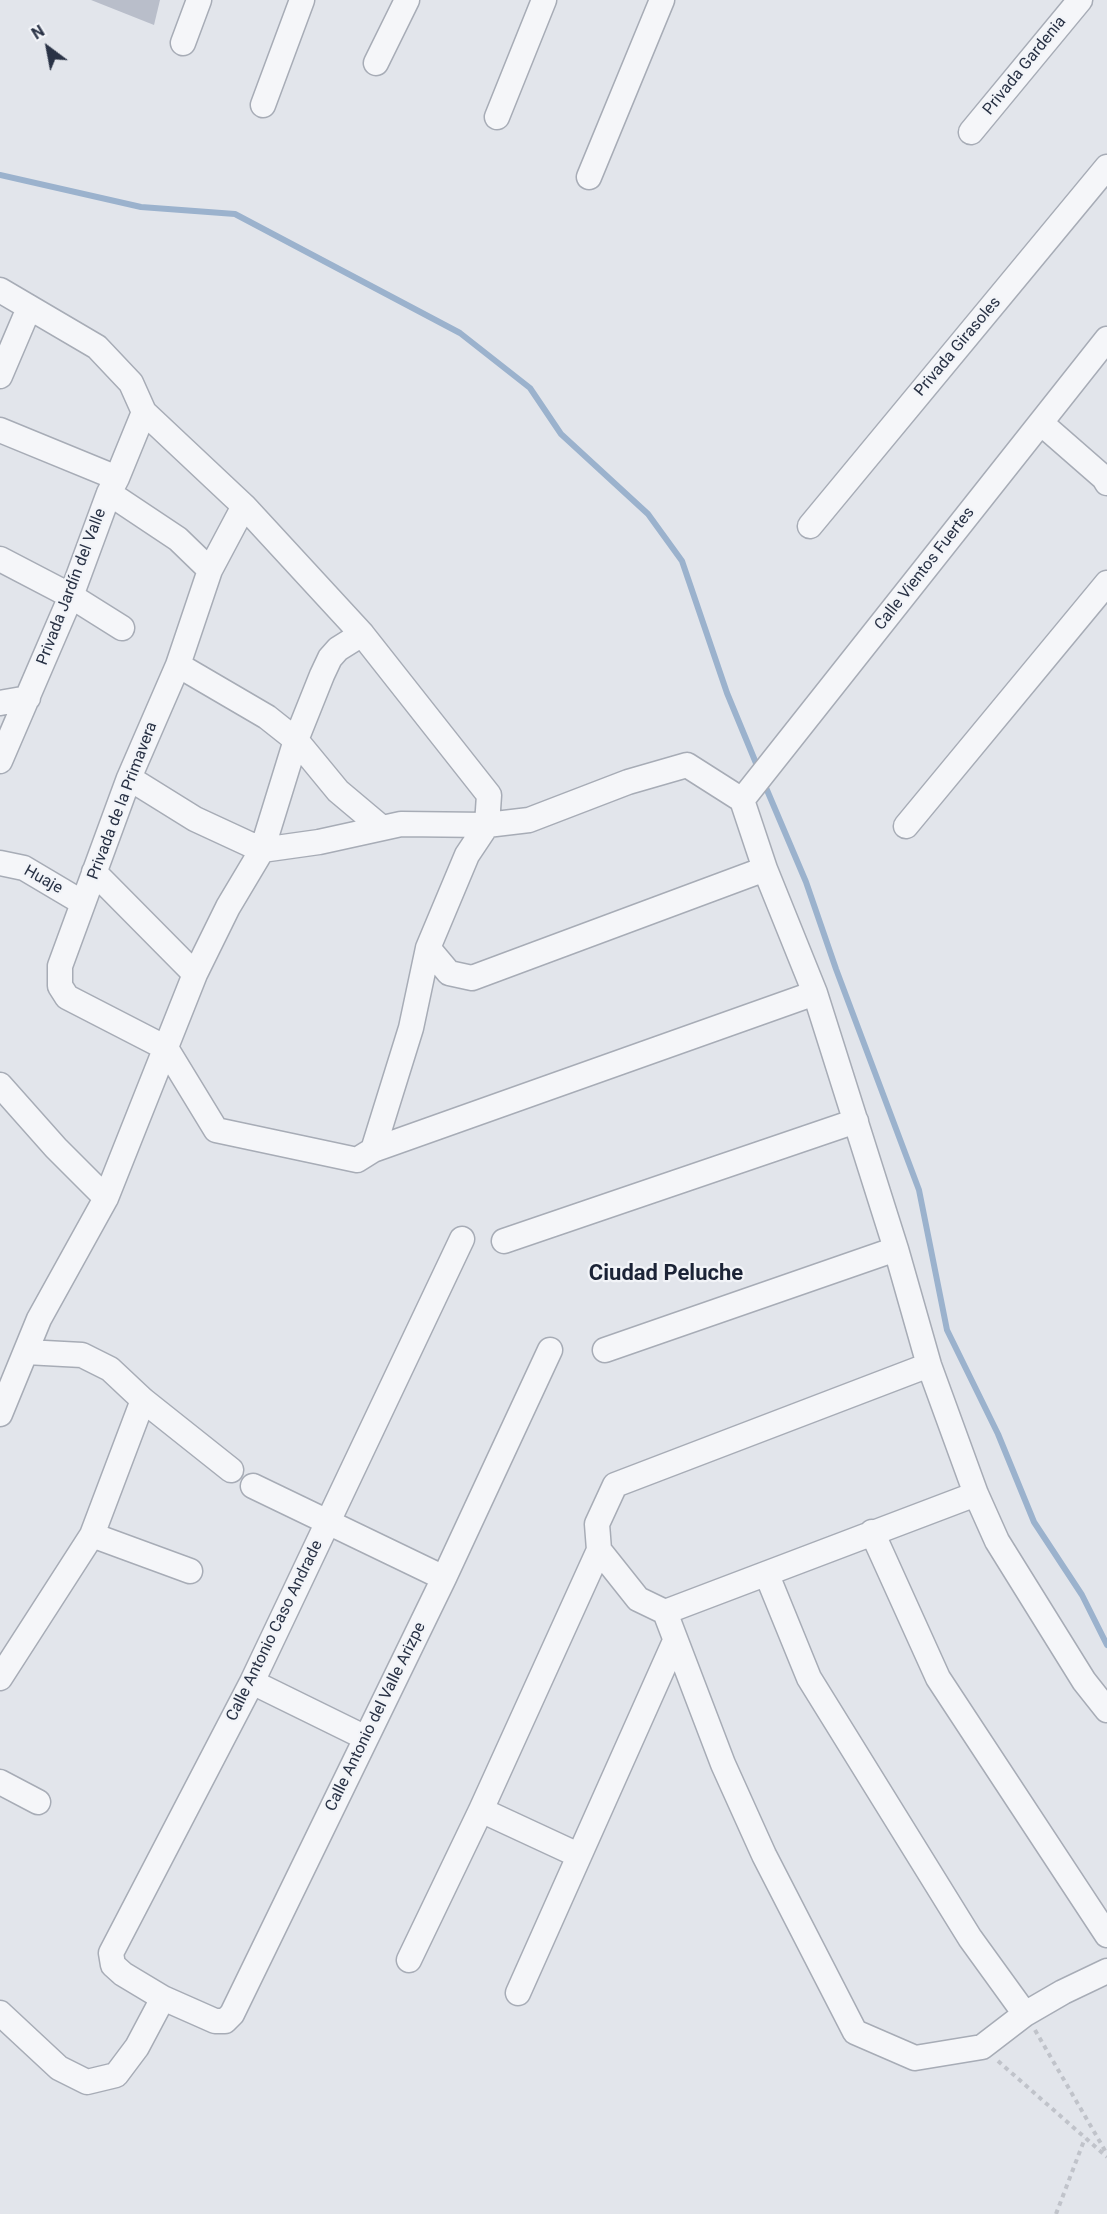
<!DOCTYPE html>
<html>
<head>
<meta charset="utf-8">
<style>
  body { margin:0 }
  #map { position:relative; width:1107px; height:2214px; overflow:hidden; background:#e2e5eb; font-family:Roboto,sans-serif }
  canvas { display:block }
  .north { position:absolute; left:18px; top:18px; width:60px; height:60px; -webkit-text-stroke:4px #f2f4f8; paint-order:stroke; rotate:328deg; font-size:16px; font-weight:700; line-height:24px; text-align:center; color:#293245 }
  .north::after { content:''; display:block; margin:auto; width:21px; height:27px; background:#293245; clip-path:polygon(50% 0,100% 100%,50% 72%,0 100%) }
</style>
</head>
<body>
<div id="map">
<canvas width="1107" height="2214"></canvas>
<div class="north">N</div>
</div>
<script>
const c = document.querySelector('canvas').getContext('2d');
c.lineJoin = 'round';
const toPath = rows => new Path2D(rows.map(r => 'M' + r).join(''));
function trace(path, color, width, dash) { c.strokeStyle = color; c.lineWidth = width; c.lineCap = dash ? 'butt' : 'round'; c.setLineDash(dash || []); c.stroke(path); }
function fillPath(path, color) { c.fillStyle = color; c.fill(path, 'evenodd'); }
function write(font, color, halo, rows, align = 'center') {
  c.font = font + ' Roboto,sans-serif'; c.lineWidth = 4.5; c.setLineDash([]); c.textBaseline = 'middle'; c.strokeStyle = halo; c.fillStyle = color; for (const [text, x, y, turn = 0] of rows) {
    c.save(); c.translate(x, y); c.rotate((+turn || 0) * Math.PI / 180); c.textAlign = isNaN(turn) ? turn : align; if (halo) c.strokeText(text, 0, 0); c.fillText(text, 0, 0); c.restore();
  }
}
trace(toPath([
  [0,175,141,207,235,214,460,333,530,388,561,434,648,514,682,561,727,693,758,768],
  [764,783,806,882,836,969,919,1190,947,1330,998,1434,1034,1522,1082,1595,1107,1645]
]), '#9bb2cd', 6);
fillPath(toPath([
  [91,0,160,0,154,25]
]), '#b9beca');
const minor = toPath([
  [183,43,199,0],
  [376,63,407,0],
  [263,105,302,0],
  [497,117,544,0],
  [971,132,1080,0],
  [589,177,662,0],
  [0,290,97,347,131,383,144,412,244,506,362,634,489,795,487,825,467,855,428,948,411,1028,373,1150],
  [0,376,29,308],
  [1041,423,1104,478,1107,483],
  [0,430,117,478],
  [109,493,178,539,210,570],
  [810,526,1107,167],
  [0,559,71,596,122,628],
  [178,665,267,717,296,740,338,791,382,828],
  [0,703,28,698],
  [0,761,71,596,109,493,117,478,144,412],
  [129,778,195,819,262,850,319,842,401,824,487,825,529,820,628,782,687,765,742,800,765,869,815,993,896,1249,929,1365,976,1494,997,1541,1084,1681,1107,1710],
  [742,800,1107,339],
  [906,826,1107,583],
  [0,863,24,868,83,903],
  [94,872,195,974],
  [428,948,449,973,472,978,765,869],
  [166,1048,216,1130,357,1160,373,1150,815,993],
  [166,1048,67,997,60,986,60,966,129,778,178,665,210,570,244,506],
  [0,1085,56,1148,106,1198],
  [462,1239,252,1682,111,1953,113,1965,123,1974,163,1998,215,2021,225,2021,232,2014,444,1578,550,1350],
  [504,1241,856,1121],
  [605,1350,896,1249],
  [26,1352,82,1355,110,1369,143,1400,231,1470],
  [929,1365,615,1485,597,1524,599,1550,638,1599,665,1612,723,1764,764,1855,855,2032,915,2058,982,2047,1025,2014,1063,1992,1107,1971],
  [0,1414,39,1319,106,1198,195,974,228,907,262,850,296,740,322,675,330,658,338,649,362,634],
  [253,1486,444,1578],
  [872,1532,938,1678,1107,1935],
  [92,1535,190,1571],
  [767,1575,809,1678,970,1938,1025,2014],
  [665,1612,976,1494],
  [0,1678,92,1535,143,1400],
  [252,1682,366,1738],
  [0,1782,38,1802],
  [481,1810,578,1855],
  [409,1960,481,1810,599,1550],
  [518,1993,675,1641],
  [0,2013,59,2068,87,2082,116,2075,137,2047,163,1998]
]);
trace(minor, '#a7acb6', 27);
trace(toPath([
  [1035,2030,1107,2154],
  [998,2061,1107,2157],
  [1056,2214,1085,2138]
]), '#c0c3ca', 4, [4.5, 4.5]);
trace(minor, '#f5f6f9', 24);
write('16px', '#293245', '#f2f4f8', [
  ["Privada Gardenia",1025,66,-51],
  ["Privada Girasoles",958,347,-50],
  ["Calle Vientos Fuertes",925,569,-52],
  ["Privada Jardín del Valle",72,587,-69],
  ["Privada de la Primavera",123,801,-69],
  ["Huaje",43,880,29],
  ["Calle Antonio Caso Andrade",275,1631,-64],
  ["Calle Antonio del Valle Arizpe",376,1717,-64]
]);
write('bold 22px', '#1b2336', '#f2f4f8', [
  ["Ciudad Peluche",666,1274]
]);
</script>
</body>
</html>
